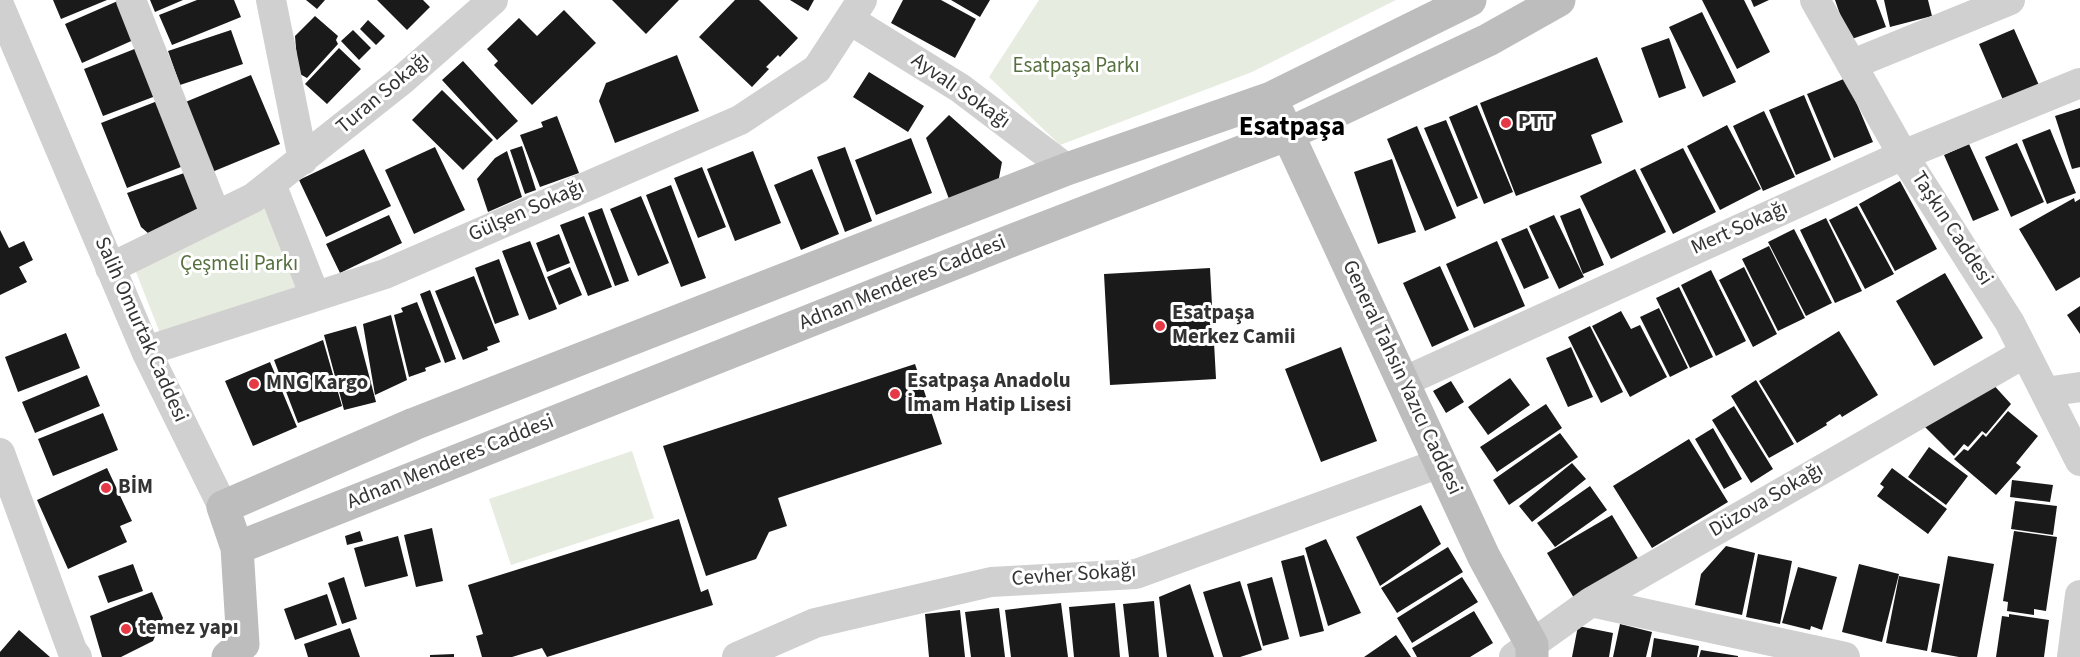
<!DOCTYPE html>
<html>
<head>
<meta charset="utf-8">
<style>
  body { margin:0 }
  canvas { display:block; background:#fff }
</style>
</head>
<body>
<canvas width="2080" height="657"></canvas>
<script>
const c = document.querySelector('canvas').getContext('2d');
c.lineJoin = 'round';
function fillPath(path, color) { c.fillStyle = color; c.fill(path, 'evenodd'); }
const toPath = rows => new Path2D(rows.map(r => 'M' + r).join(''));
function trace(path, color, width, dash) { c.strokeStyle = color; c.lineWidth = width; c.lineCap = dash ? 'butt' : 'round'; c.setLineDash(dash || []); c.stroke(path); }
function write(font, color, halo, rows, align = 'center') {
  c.font = font + ' "Source Sans 3",sans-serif'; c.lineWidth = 6; c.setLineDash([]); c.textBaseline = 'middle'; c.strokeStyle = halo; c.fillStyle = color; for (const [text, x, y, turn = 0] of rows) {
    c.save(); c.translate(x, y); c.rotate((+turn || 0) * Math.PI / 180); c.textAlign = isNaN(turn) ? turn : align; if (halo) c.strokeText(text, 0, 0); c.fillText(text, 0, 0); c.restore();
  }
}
fillPath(toPath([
  [1039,0,1396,0,1252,72,1060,145,989,77],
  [264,200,298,291,160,333,134,267],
  [632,451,654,518,511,565,489,499]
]), '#e6ecdf');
fillPath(toPath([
  [53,0,107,0,61,19],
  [120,0,138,38,82,63,65,24],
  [150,0,183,0,155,12],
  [197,0,234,0,241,17,172,45,159,15],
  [306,0,325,0,317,9],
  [377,0,423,0,430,7,407,30],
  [612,0,679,0,646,34],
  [735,0,759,0,798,38,780,57,778,55,766,67,769,69,752,87,699,37],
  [790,0,814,0,808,11],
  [903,0,941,0,976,19,955,58,891,23],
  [951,0,990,0,980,17],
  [1702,0,1744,0,1770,52,1737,69],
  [1751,0,1769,0,1754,7],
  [1835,0,1876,0,1886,27,1849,40],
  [1884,0,1928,0,1932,16,1890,27],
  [564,10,596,43,532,105,494,65,498,61,487,49,519,18,537,36],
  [1702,12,1736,82,1703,97,1669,27],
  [315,16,338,36,336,40,338,44,307,78,298,73,295,36],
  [368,20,385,36,376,45,360,29],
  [2014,29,2042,92,2006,107,1979,44],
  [231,30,243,64,180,85,168,51],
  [353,30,371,48,359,60,341,41],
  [1669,38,1686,88,1659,98,1641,48],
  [142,46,161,94,103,116,84,69],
  [339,48,361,69,327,104,305,84],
  [677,55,699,111,615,143,599,101,606,83],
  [1597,57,1623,122,1591,135,1602,163,1516,196,1480,103],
  [463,61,518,121,497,140,442,80],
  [869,72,924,106,908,132,853,97],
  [251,75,280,144,212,172,183,103],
  [1846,78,1873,142,1834,158,1807,94],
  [442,90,493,140,463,170,412,120],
  [1804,95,1831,160,1796,175,1769,110],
  [160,100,186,165,127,188,101,123],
  [1477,105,1513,192,1484,204,1449,117],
  [2080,108,2080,167,2072,169,2055,116],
  [1764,111,1795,177,1763,191,1733,126],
  [949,115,1002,162,998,183,949,199,926,138],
  [557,116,579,173,540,187,520,135,543,127,541,122],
  [1446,120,1478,198,1457,207,1424,128],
  [1727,125,1761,189,1720,210,1687,146],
  [1417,126,1456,218,1425,231,1387,139],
  [2050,129,2076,193,2047,204,2022,140],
  [911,138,932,193,876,215,855,160],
  [2017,143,2044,202,2011,217,1985,157],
  [1969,144,1999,210,1973,221,1944,155],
  [522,146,536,190,525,194,510,150],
  [435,147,465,210,414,234,385,170],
  [845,147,872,221,845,232,817,157],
  [1683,148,1716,212,1673,234,1640,169],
  [364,149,391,206,326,237,299,180],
  [507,151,522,197,488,212,477,179,495,158],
  [753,151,781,223,735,241,707,169],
  [1392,159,1416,232,1378,244,1354,172],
  [702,167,726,227,698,238,674,178],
  [812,169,839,234,801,250,774,185],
  [1635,169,1666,232,1611,259,1580,196],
  [187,172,200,209,149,234,141,227,127,193],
  [1900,181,1937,249,1895,271,1859,204],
  [671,185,706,278,681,287,646,195],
  [641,196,669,263,638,276,610,209],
  [2074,198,2075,202,2080,199,2080,277,2056,291,2019,229],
  [1857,206,1894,274,1865,289,1829,220],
  [602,208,629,281,615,286,588,213],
  [1580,208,1604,265,1583,274,1560,216],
  [389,215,402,243,340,273,326,244],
  [1554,215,1584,277,1559,289,1529,226],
  [584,216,612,287,588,296,560,225],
  [1826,218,1862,291,1835,303,1800,230],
  [1527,228,1549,278,1524,289,1501,239],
  [1794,229,1832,303,1806,316,1768,242],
  [0,230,9,248,24,241,33,260,19,267,27,282,0,295],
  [559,234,570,263,547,272,536,243],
  [530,241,557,309,529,320,502,251],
  [1497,241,1525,306,1474,328,1446,264],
  [1769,246,1805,318,1778,331,1742,259],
  [499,259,519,315,495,324,475,268],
  [1440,266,1469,330,1432,347,1403,283],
  [570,267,582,295,559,305,547,277],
  [1744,267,1777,334,1753,347,1719,280],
  [1210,268,1216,379,1110,385,1104,274],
  [1711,270,1746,341,1716,356,1681,285],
  [1945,273,1983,338,1934,366,1896,301],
  [474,276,500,342,487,347,488,350,463,360,435,291],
  [1679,287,1713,357,1690,368,1656,298],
  [430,290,456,359,445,363,420,294],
  [417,302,441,362,425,368,426,371,409,377,394,315,403,312,401,308],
  [2080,306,2080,334,2067,315],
  [1659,308,1688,368,1670,377,1640,317],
  [1621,311,1631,329,1640,325,1667,377,1630,397,1592,326],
  [391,315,407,380,375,395,363,324],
  [356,326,376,402,344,410,324,335],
  [1590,326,1623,392,1601,403,1568,337],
  [1839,331,1878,395,1842,417,1840,414,1826,423,1827,425,1797,443,1759,381],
  [66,333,80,368,18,392,5,357],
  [323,340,342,406,298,423,274,360],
  [1341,347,1377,441,1321,462,1285,369],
  [1571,347,1593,397,1568,407,1546,358],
  [270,362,297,427,253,446,225,381],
  [915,364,942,444,778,498,787,526,769,532,756,559,706,576,663,446],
  [87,375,100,406,35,433,22,402],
  [1510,378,1530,405,1488,435,1468,407],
  [1756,380,1794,444,1769,458,1731,396],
  [1451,381,1464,402,1446,413,1433,391],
  [1990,381,2011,404,1986,434,1982,431,1968,447,1964,444,1954,456,1918,420],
  [1546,404,1562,428,1497,472,1480,447],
  [1734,406,1773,469,1751,483,1712,420],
  [2008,411,2038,436,2016,463,2021,467,1996,495,1954,459,1964,449,1968,451,1983,434,1986,437],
  [103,413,118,450,53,476,38,439],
  [1713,428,1742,479,1724,489,1695,439],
  [1560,433,1578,457,1509,505,1493,480],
  [1689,439,1728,502,1652,548,1613,486],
  [1929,447,1968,476,1946,505,1908,477],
  [1572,463,1586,479,1532,522,1519,506],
  [107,468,132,521,120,526,127,542,68,569,37,500],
  [1892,468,1947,509,1928,534,1877,496,1884,487,1880,484],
  [2012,480,2053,485,2050,502,2010,497],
  [1590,486,1607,510,1555,547,1537,523],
  [2015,501,2057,506,2053,535,2011,529],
  [1421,505,1441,544,1380,586,1356,537],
  [1612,515,1639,560,1574,598,1547,553],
  [679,519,701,592,708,589,713,605,547,657,542,648,512,657,482,657,476,636,483,634,468,585],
  [432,528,443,581,416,587,404,535],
  [360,531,363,541,347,545,345,536],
  [2014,531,2057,537,2046,611,2034,609,2034,615,2007,611,2008,602,2003,601],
  [398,536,408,576,365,587,354,548],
  [1326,539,1361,613,1328,626,1305,548],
  [1726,546,1755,553,1742,615,1695,605,1701,574],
  [1448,547,1463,572,1397,613,1381,588],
  [1758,554,1792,561,1780,624,1746,617],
  [1304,555,1324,631,1300,637,1281,561],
  [1948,556,1994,564,1977,657,1959,657,1931,652],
  [133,564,143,591,108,603,98,576],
  [1859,564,1899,574,1882,642,1842,632],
  [1798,567,1837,577,1822,630,1811,626,1810,630,1782,623],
  [1899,576,1940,584,1927,651,1886,643],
  [344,577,357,619,342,624,328,583],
  [1272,577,1289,639,1263,646,1247,584],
  [1462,577,1478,602,1412,643,1397,618],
  [1240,581,1262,650,1240,657,1223,657,1203,592],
  [1190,584,1214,657,1167,657,1159,597],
  [152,592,163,618,153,641,121,657,102,657,90,616],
  [327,594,337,625,295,640,284,609],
  [1154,601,1159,657,1129,657,1123,604],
  [1061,603,1068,657,1011,657,1005,610],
  [1115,603,1120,657,1074,657,1069,607],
  [999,608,1005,657,971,657,965,612],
  [960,610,965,657,929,657,925,614],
  [1474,611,1493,643,1470,657,1417,657,1412,648],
  [2009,614,2049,620,2044,657,1996,657,2002,616,2009,617],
  [1620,624,1652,632,1646,657,1613,657],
  [1578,626,1613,633,1609,657,1572,657],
  [350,628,360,657,308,657,304,644],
  [19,630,50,657,0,657,0,652],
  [1396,635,1411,657,1364,657],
  [1654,638,1699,646,1697,657,1651,657],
  [1701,650,1738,656,1738,657,1699,657],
  [454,654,454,657,430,657,430,655]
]), '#1a1a1a');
trace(toPath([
  [131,0,216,216],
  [271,0,303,160],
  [1815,0,1903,155,2010,323,2080,461],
  [0,7,146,351,223,507],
  [850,20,960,88,1067,169],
  [1853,64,2010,0],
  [271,184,315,296],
  [110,268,253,198,402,80,493,0],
  [146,351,385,274,740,120,817,69,862,0],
  [1403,382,1903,155,2080,83],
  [2045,392,2080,387],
  [0,453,72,650,77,657],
  [1591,602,1845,657],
  [737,657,815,623,991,582,1136,574,1440,463],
  [1514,657,1591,602,2025,353],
  [2072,657,2080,595]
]), '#d0d0d0', 30);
trace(toPath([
  [1278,113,1484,557,1532,645,1532,657],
  [237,548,1013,240,1288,134,1488,40,1559,0],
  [228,657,243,644,237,548,223,507,414,424,1067,169,1271,98,1470,0]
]), '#bdbdbd', 33);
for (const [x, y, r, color] of [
  [1506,123,6,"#e63946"],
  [1160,326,6,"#e63946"],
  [254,384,6,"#e63946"],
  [895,394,6,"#e63946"],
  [106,488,6,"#e63946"],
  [126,629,6,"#e63946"]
]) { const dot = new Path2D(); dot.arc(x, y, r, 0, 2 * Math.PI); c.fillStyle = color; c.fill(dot); trace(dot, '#fff', 2); }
write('21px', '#56703f', '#fff', [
  ["Esatpaşa Parkı",1076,67],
  ["Çeşmeli Parkı",239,265]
]);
write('21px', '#333', '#fff', [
  ["Ayvalı Sokağı",960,92,35],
  ["Turan Sokağı",384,94,-40],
  ["Gülşen Sokağı",527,212,-24],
  ["Mert Sokağı",1740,229,-24],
  ["Taşkın Caddesi",1951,229,57],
  ["Adnan Menderes Caddesi",903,284,-22],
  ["Salih Omurtak Caddesi",140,330,66],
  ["General Tahsin Yazıcı Caddesi",1401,378,65],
  ["Adnan Menderes Caddesi",451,463,-22],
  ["Düzova Sokağı",1767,501,-30],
  ["Cevher Sokağı",1074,576,-4]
]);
write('bold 21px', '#333', '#fff', [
  ["PTT",1518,123],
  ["Esatpaşa",1172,314],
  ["Merkez Camii",1172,338],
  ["Esatpaşa Anadolu",907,382],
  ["İmam Hatip Lisesi",907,406],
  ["MNG Kargo",266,384],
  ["BİM",118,488],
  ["temez yapı",138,629]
], 'left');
write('bold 27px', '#000', '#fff', [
  ["Esatpaşa",1292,129]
]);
</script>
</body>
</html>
